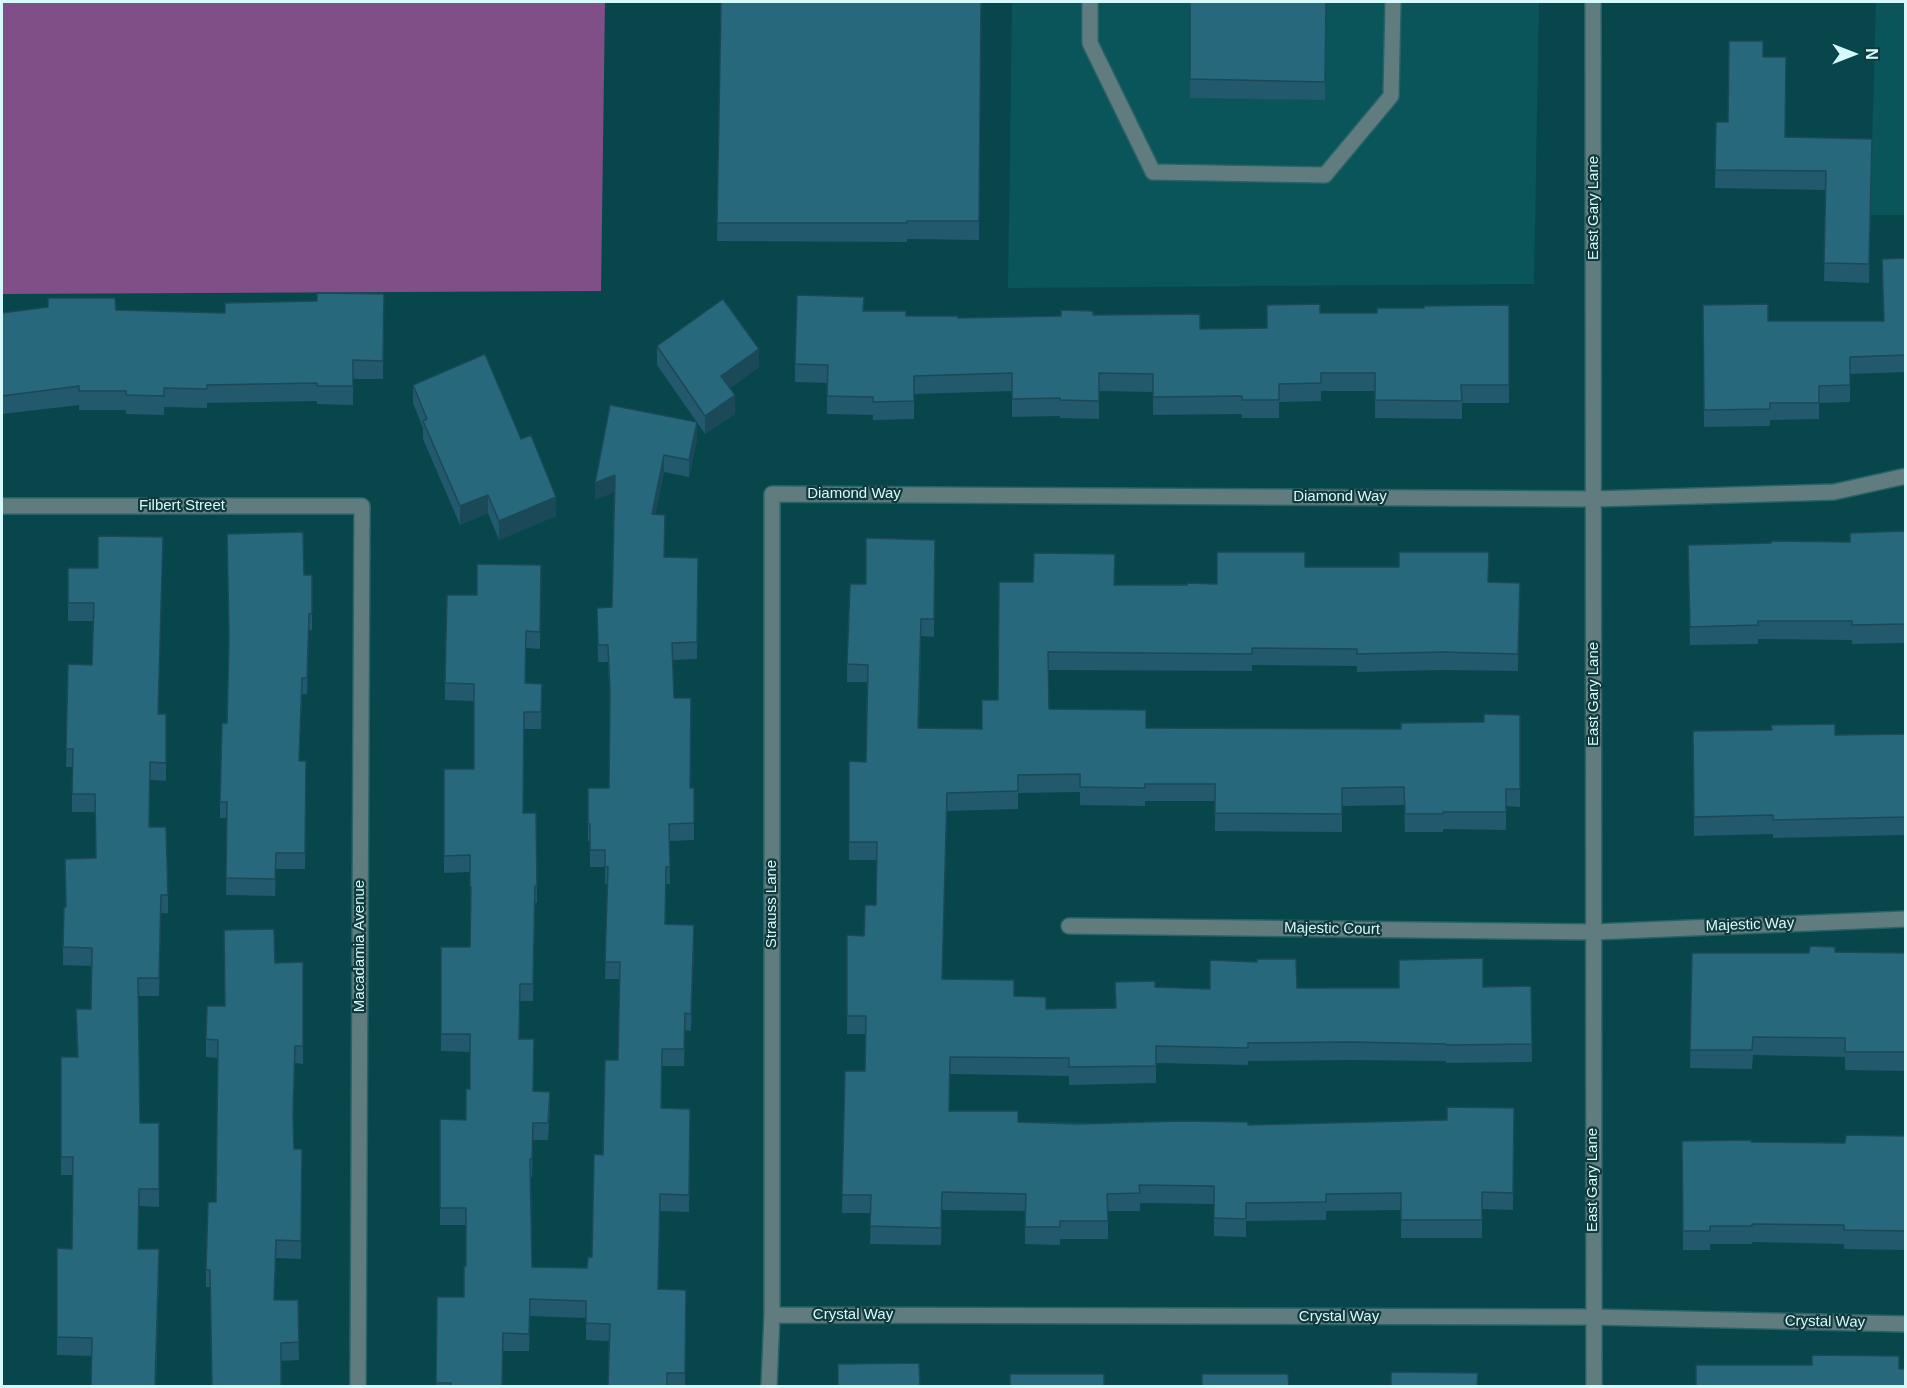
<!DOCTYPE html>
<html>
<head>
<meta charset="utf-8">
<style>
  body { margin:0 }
  #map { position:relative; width:1907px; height:1388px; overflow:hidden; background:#07464b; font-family:Helvetica,sans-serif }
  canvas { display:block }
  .frame { position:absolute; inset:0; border:3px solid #d6fafc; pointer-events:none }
  .north { position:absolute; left:1823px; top:24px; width:60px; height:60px; -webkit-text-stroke:4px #123a3d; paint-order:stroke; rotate:90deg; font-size:16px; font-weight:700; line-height:24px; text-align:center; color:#d6fafc }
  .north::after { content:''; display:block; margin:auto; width:21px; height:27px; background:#d6fafc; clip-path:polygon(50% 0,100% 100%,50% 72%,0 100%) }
</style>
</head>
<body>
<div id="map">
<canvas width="1907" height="1388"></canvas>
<div class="frame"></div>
<div class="north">N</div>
</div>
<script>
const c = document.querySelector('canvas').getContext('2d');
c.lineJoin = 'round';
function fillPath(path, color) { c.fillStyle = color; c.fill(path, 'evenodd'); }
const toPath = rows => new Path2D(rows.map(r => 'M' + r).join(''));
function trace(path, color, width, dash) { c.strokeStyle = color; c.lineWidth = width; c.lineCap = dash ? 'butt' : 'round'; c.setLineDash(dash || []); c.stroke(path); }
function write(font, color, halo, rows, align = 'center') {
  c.font = font + ' Helvetica,sans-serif'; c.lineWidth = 4.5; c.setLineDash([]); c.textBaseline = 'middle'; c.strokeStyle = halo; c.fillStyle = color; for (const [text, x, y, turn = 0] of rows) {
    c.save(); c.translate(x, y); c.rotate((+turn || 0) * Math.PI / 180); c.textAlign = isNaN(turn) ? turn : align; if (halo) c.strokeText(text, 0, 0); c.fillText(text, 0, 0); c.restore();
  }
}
fillPath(toPath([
  [1012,2,1539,2,1534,284,1008,288],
  [1876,2,1905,2,1905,215,1870,215]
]), '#09555a');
fillPath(toPath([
  [2,2,605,2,601,291,2,294]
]), '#804f87');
const service = toPath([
  [1090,2,1090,43,1153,172,1325,175,1391,96,1393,2]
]);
const minor = toPath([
  [1593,2,1594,1386],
  [2,506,362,506,358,1386],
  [1069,926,1594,932,1906,919],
  [772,1315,1593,1317,1906,1324],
  [769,1386,772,1315,772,494,1594,499,1834,492,1906,476]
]);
trace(service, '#286367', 18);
trace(minor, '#286367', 18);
trace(service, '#607c7e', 15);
trace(minor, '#607c7e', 15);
fillPath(toPath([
  [721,2,981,2,979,240,907,239,907,242,717,241],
  [1190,2,1326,2,1325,100,1190,98],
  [1763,57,1785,137,1872,158,1869,283,1824,281,1826,190,1715,188,1716,122,1728,122],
  [1905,258,1905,372,1850,374,1850,402,1819,403,1819,419,1770,420,1770,426,1704,427,1703,305,1768,321,1883,321],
  [384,294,383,379,353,379,353,405,317,404,317,401,207,403,207,408,164,407,164,415,126,414,126,410,79,410,79,405,2,414,2,313,116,310,225,313,317,301],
  [1509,305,1509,403,1462,403,1462,419,1375,418,1375,391,1321,391,1321,401,1279,402,1279,418,1242,418,1242,414,1153,415,1153,392,1099,391,1099,419,1060,418,1060,416,1012,417,1012,391,914,394,914,419,873,420,873,415,827,414,827,383,795,382,795,364,864,311,906,316,958,318,1093,315,1200,329,1267,328,1320,313,1377,313,1424,308],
  [657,346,759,367,730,388,735,414,705,434,657,365],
  [413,385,521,439,556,516,499,540,488,513,460,525,423,439,423,428,413,403],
  [697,439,689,477,664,472,655,515,664,557,698,558,697,659,673,660,674,698,690,788,694,788,694,840,669,841,670,884,666,884,665,924,694,942,691,1031,685,1030,684,1066,662,1066,661,1108,690,1109,689,1212,660,1211,658,1289,686,1290,685,1386,608,1386,609,1341,586,1340,586,1318,530,1316,529,1351,503,1351,502,1386,436,1386,437,1297,464,1297,466,1266,466,1225,440,1225,440,1119,466,1120,470,1089,470,1052,441,1051,441,947,470,947,471,904,470,904,470,872,444,873,444,769,474,769,474,701,445,700,445,683,477,595,541,565,540,649,526,648,526,683,542,701,541,729,524,729,523,813,536,813,537,903,535,903,533,1001,520,1001,519,1039,533,1091,550,1109,548,1140,533,1140,532,1177,531,1177,532,1267,587,1268,592,1257,603,1155,618,1060,620,979,605,979,607,884,605,884,605,867,590,867,590,841,588,841,588,788,609,788,610,704,608,662,598,662,597,608,612,607,614,492,595,500,595,483],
  [1905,531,1905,643,1852,644,1852,640,1758,639,1758,644,1690,645,1688,545,1850,542],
  [935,540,934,637,921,636,919,728,982,729,998,700,1115,585,1217,584,1305,567,1488,582,1520,583,1518,671,1442,670,1357,672,1357,666,1252,665,1252,671,1048,670,1049,709,1146,728,1401,729,1484,722,1520,715,1520,807,1506,806,1506,830,1443,829,1443,832,1405,832,1404,805,1342,806,1342,832,1215,831,1215,801,1145,801,1145,806,1080,805,1080,792,1018,793,1018,809,947,811,942,979,1014,996,1046,1009,1116,1008,1155,987,1210,989,1531,986,1532,1062,1446,1063,1446,1061,1351,1060,1248,1061,1248,1065,1156,1063,1156,1083,1069,1085,1069,1076,950,1074,949,1111,1018,1122,1248,1125,1447,1120,1514,1108,1513,1210,1482,1209,1482,1238,1401,1238,1401,1210,1326,1211,1326,1220,1246,1221,1246,1237,1214,1236,1214,1204,1140,1203,1140,1211,1108,1211,1108,1239,1060,1239,1060,1245,1025,1244,1025,1211,942,1210,941,1245,870,1244,871,1213,842,1213,845,1071,865,1071,866,1034,847,1034,847,935,864,936,876,905,876,860,849,860,849,761,866,762,867,682,847,682,847,664,866,584],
  [68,568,98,568,159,714,166,714,166,781,150,780,149,827,168,895,168,913,161,913,159,996,138,996,140,1123,159,1123,159,1207,139,1206,138,1249,159,1267,156,1386,91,1386,92,1356,57,1355,57,1248,72,1249,73,1175,61,1175,61,1057,77,1057,76,1009,91,1009,91,966,63,965,63,947,66,907,96,858,95,812,72,812,72,767,66,767,68,664,92,665,93,621,68,621],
  [304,575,312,613,312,630,309,630,307,694,302,694,299,761,306,761,305,869,276,869,275,896,226,895,227,818,220,818,220,802,227,723],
  [1693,731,1835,735,1905,734,1905,835,1773,838,1773,834,1694,836],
  [1835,952,1905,953,1905,1071,1845,1070,1845,1057,1753,1055,1752,1069,1690,1068,1692,953,1809,953],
  [303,962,303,1064,295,1063,293,1123,294,1149,302,1149,301,1259,276,1258,274,1300,298,1300,299,1360,281,1361,210,1287,206,1287,206,1270,216,1202,218,1058,206,1057,206,1039,225,1006,275,963],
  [1905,1136,1905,1250,1844,1249,1844,1244,1752,1242,1752,1244,1710,1244,1710,1250,1683,1250,1682,1141,1845,1143]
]), '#22596c');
fillPath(toPath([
  [759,349,759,367,721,394,721,376],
  [735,395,735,414,705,434,705,416],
  [697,422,697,439,689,477,689,460],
  [664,455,664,472,652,532,652,514],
  [615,475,615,492,595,500,595,483],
  [488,495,488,513,460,525,460,506],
  [556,497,556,516,499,540,499,521],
  [694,925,694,942,691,1031,691,1014]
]), '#1b4958');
const building = toPath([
  [721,2,981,2,979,221,907,221,907,223,717,223,721,2],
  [1190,2,1326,2,1325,82,1190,79,1190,2],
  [1729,41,1763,41,1763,57,1786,57,1785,137,1872,139,1869,264,1824,263,1826,171,1715,170,1716,122,1728,122,1729,41],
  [1905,258,1905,355,1850,357,1850,385,1819,386,1819,403,1770,403,1770,409,1704,410,1703,305,1768,304,1768,321,1884,321,1882,259,1905,258],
  [317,293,384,294,383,361,353,360,353,386,317,386,317,383,207,385,207,389,164,388,164,396,126,395,126,391,79,391,79,386,2,396,2,313,48,307,48,298,115,298,116,310,225,313,225,303,317,301,317,293],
  [797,295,864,297,863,311,906,311,906,316,958,316,958,318,1061,316,1061,310,1093,311,1093,315,1200,314,1200,329,1267,328,1267,305,1320,304,1320,313,1377,313,1377,308,1424,308,1424,306,1509,305,1509,385,1461,385,1462,401,1375,400,1375,373,1321,373,1321,383,1279,384,1279,400,1242,400,1242,396,1153,397,1153,374,1099,373,1099,401,1060,400,1060,398,1012,399,1012,373,914,376,914,401,873,402,873,397,827,396,828,365,795,364,797,295],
  [723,299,759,349,721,376,735,395,705,416,657,346,723,299],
  [485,354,521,439,531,435,556,497,499,521,488,495,460,506,423,421,427,419,413,385,485,354],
  [610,405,697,422,689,460,664,455,652,514,665,515,664,557,698,558,697,642,672,643,674,698,691,698,690,788,694,788,694,823,669,824,670,867,666,867,665,924,694,925,691,1014,685,1013,684,1049,662,1049,661,1108,690,1109,689,1195,660,1194,658,1289,686,1290,685,1373,667,1373,667,1386,608,1386,610,1324,586,1323,586,1301,530,1299,529,1334,503,1333,502,1386,451,1386,451,1383,436,1383,437,1297,464,1297,464,1266,466,1266,466,1208,440,1208,440,1119,466,1120,466,1089,470,1089,470,1034,441,1034,441,947,470,947,471,887,470,887,470,855,444,856,444,769,474,769,474,684,445,683,447,595,477,595,477,564,541,565,540,632,526,631,525,683,542,684,541,712,524,712,523,813,536,813,537,886,535,886,533,984,520,984,519,1039,534,1039,533,1091,550,1092,548,1123,533,1123,532,1160,530,1159,532,1267,587,1268,588,1257,592,1257,594,1154,603,1155,605,1060,618,1060,620,962,605,962,608,867,605,867,605,850,590,850,590,824,588,824,588,788,609,788,610,691,608,645,598,645,597,608,612,607,615,475,595,483,610,405],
  [1905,531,1905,624,1852,625,1852,621,1758,621,1758,625,1690,627,1688,545,1771,543,1771,541,1850,542,1850,533,1905,531],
  [303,532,304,575,312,575,312,613,309,614,307,678,302,678,299,761,306,761,305,853,276,853,275,879,226,878,227,802,220,802,222,723,227,723,229,639,227,534,303,532],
  [98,536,163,537,158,714,166,714,166,763,150,762,149,827,166,827,168,895,161,895,159,978,138,978,140,1123,159,1123,159,1189,139,1189,138,1249,159,1249,155,1386,91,1386,92,1338,57,1337,57,1248,72,1249,73,1157,61,1157,61,1057,78,1057,76,1009,91,1009,92,948,63,947,64,907,66,907,65,859,96,858,95,794,72,794,73,749,66,749,68,664,92,665,94,603,68,603,68,568,98,568,98,536],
  [866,538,935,540,934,619,921,619,918,728,982,729,982,700,998,700,999,582,1033,582,1034,553,1115,554,1114,585,1187,585,1187,583,1217,584,1217,552,1305,552,1305,567,1399,567,1399,552,1489,552,1488,582,1520,583,1518,654,1442,652,1357,654,1357,649,1252,648,1252,654,1048,652,1049,709,1146,710,1146,728,1401,729,1401,723,1484,722,1484,714,1520,715,1520,789,1506,789,1506,812,1443,812,1443,814,1405,814,1404,787,1342,788,1342,814,1215,813,1215,784,1145,784,1145,788,1080,787,1080,774,1018,775,1018,791,947,793,942,979,1014,980,1014,996,1046,997,1046,1009,1116,1008,1115,982,1155,981,1155,987,1210,989,1210,960,1257,962,1257,959,1296,959,1297,988,1399,988,1399,960,1483,958,1483,987,1531,986,1532,1044,1446,1045,1446,1044,1351,1042,1248,1043,1248,1048,1156,1046,1156,1066,1069,1067,1069,1058,950,1057,949,1111,1018,1111,1018,1122,1079,1124,1181,1121,1248,1122,1248,1125,1447,1120,1447,1107,1514,1108,1513,1193,1482,1192,1482,1220,1401,1220,1401,1193,1326,1194,1326,1202,1246,1203,1246,1219,1214,1218,1214,1186,1139,1185,1140,1193,1107,1194,1108,1221,1060,1221,1060,1227,1025,1227,1026,1194,942,1192,941,1228,870,1226,871,1195,842,1195,845,1071,865,1071,866,1016,847,1016,847,935,864,936,865,905,876,905,877,842,849,842,849,761,866,762,868,665,847,664,850,584,866,584,866,538],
  [1835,724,1835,735,1905,734,1905,817,1773,820,1773,815,1694,817,1693,731,1772,730,1771,725,1835,724],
  [274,929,275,963,303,962,303,1046,295,1046,293,1113,294,1149,302,1149,301,1241,276,1240,274,1300,298,1300,299,1342,281,1343,281,1386,212,1386,210,1270,206,1270,208,1202,216,1202,218,1040,206,1039,207,1006,225,1006,224,930,274,929],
  [1810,946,1835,947,1835,952,1905,953,1905,1052,1845,1052,1845,1038,1753,1037,1752,1050,1690,1050,1692,953,1809,953,1810,946],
  [1846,1135,1905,1136,1905,1231,1844,1230,1844,1225,1752,1224,1752,1226,1710,1226,1710,1231,1683,1231,1682,1141,1751,1140,1751,1142,1845,1143,1846,1135],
  [1812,1355,1899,1356,1899,1369,1905,1369,1905,1386,1696,1386,1696,1365,1812,1365,1812,1355],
  [919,1363,920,1386,838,1386,838,1364,919,1363],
  [1391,1372,1478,1373,1477,1386,1391,1386,1391,1372],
  [1010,1374,1104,1374,1104,1386,1010,1386,1010,1374],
  [1202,1374,1288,1374,1289,1386,1202,1386,1202,1374]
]);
fillPath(building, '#27687d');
trace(building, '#1b4958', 1.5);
write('15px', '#d6fafc', '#123a3d', [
  ["East Gary Lane",1594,208,-90],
  ["Diamond Way",854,494],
  ["Diamond Way",1340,497],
  ["Filbert Street",182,506],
  ["East Gary Lane",1594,694,-90],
  ["Strauss Lane",772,904,-90],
  ["Majestic Way",1750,925,-2],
  ["Majestic Court",1332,929,1],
  ["Macadamia Avenue",360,946,-90],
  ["East Gary Lane",1593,1180,-90],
  ["Crystal Way",853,1315],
  ["Crystal Way",1339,1317],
  ["Crystal Way",1825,1322,1]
]);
</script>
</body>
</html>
